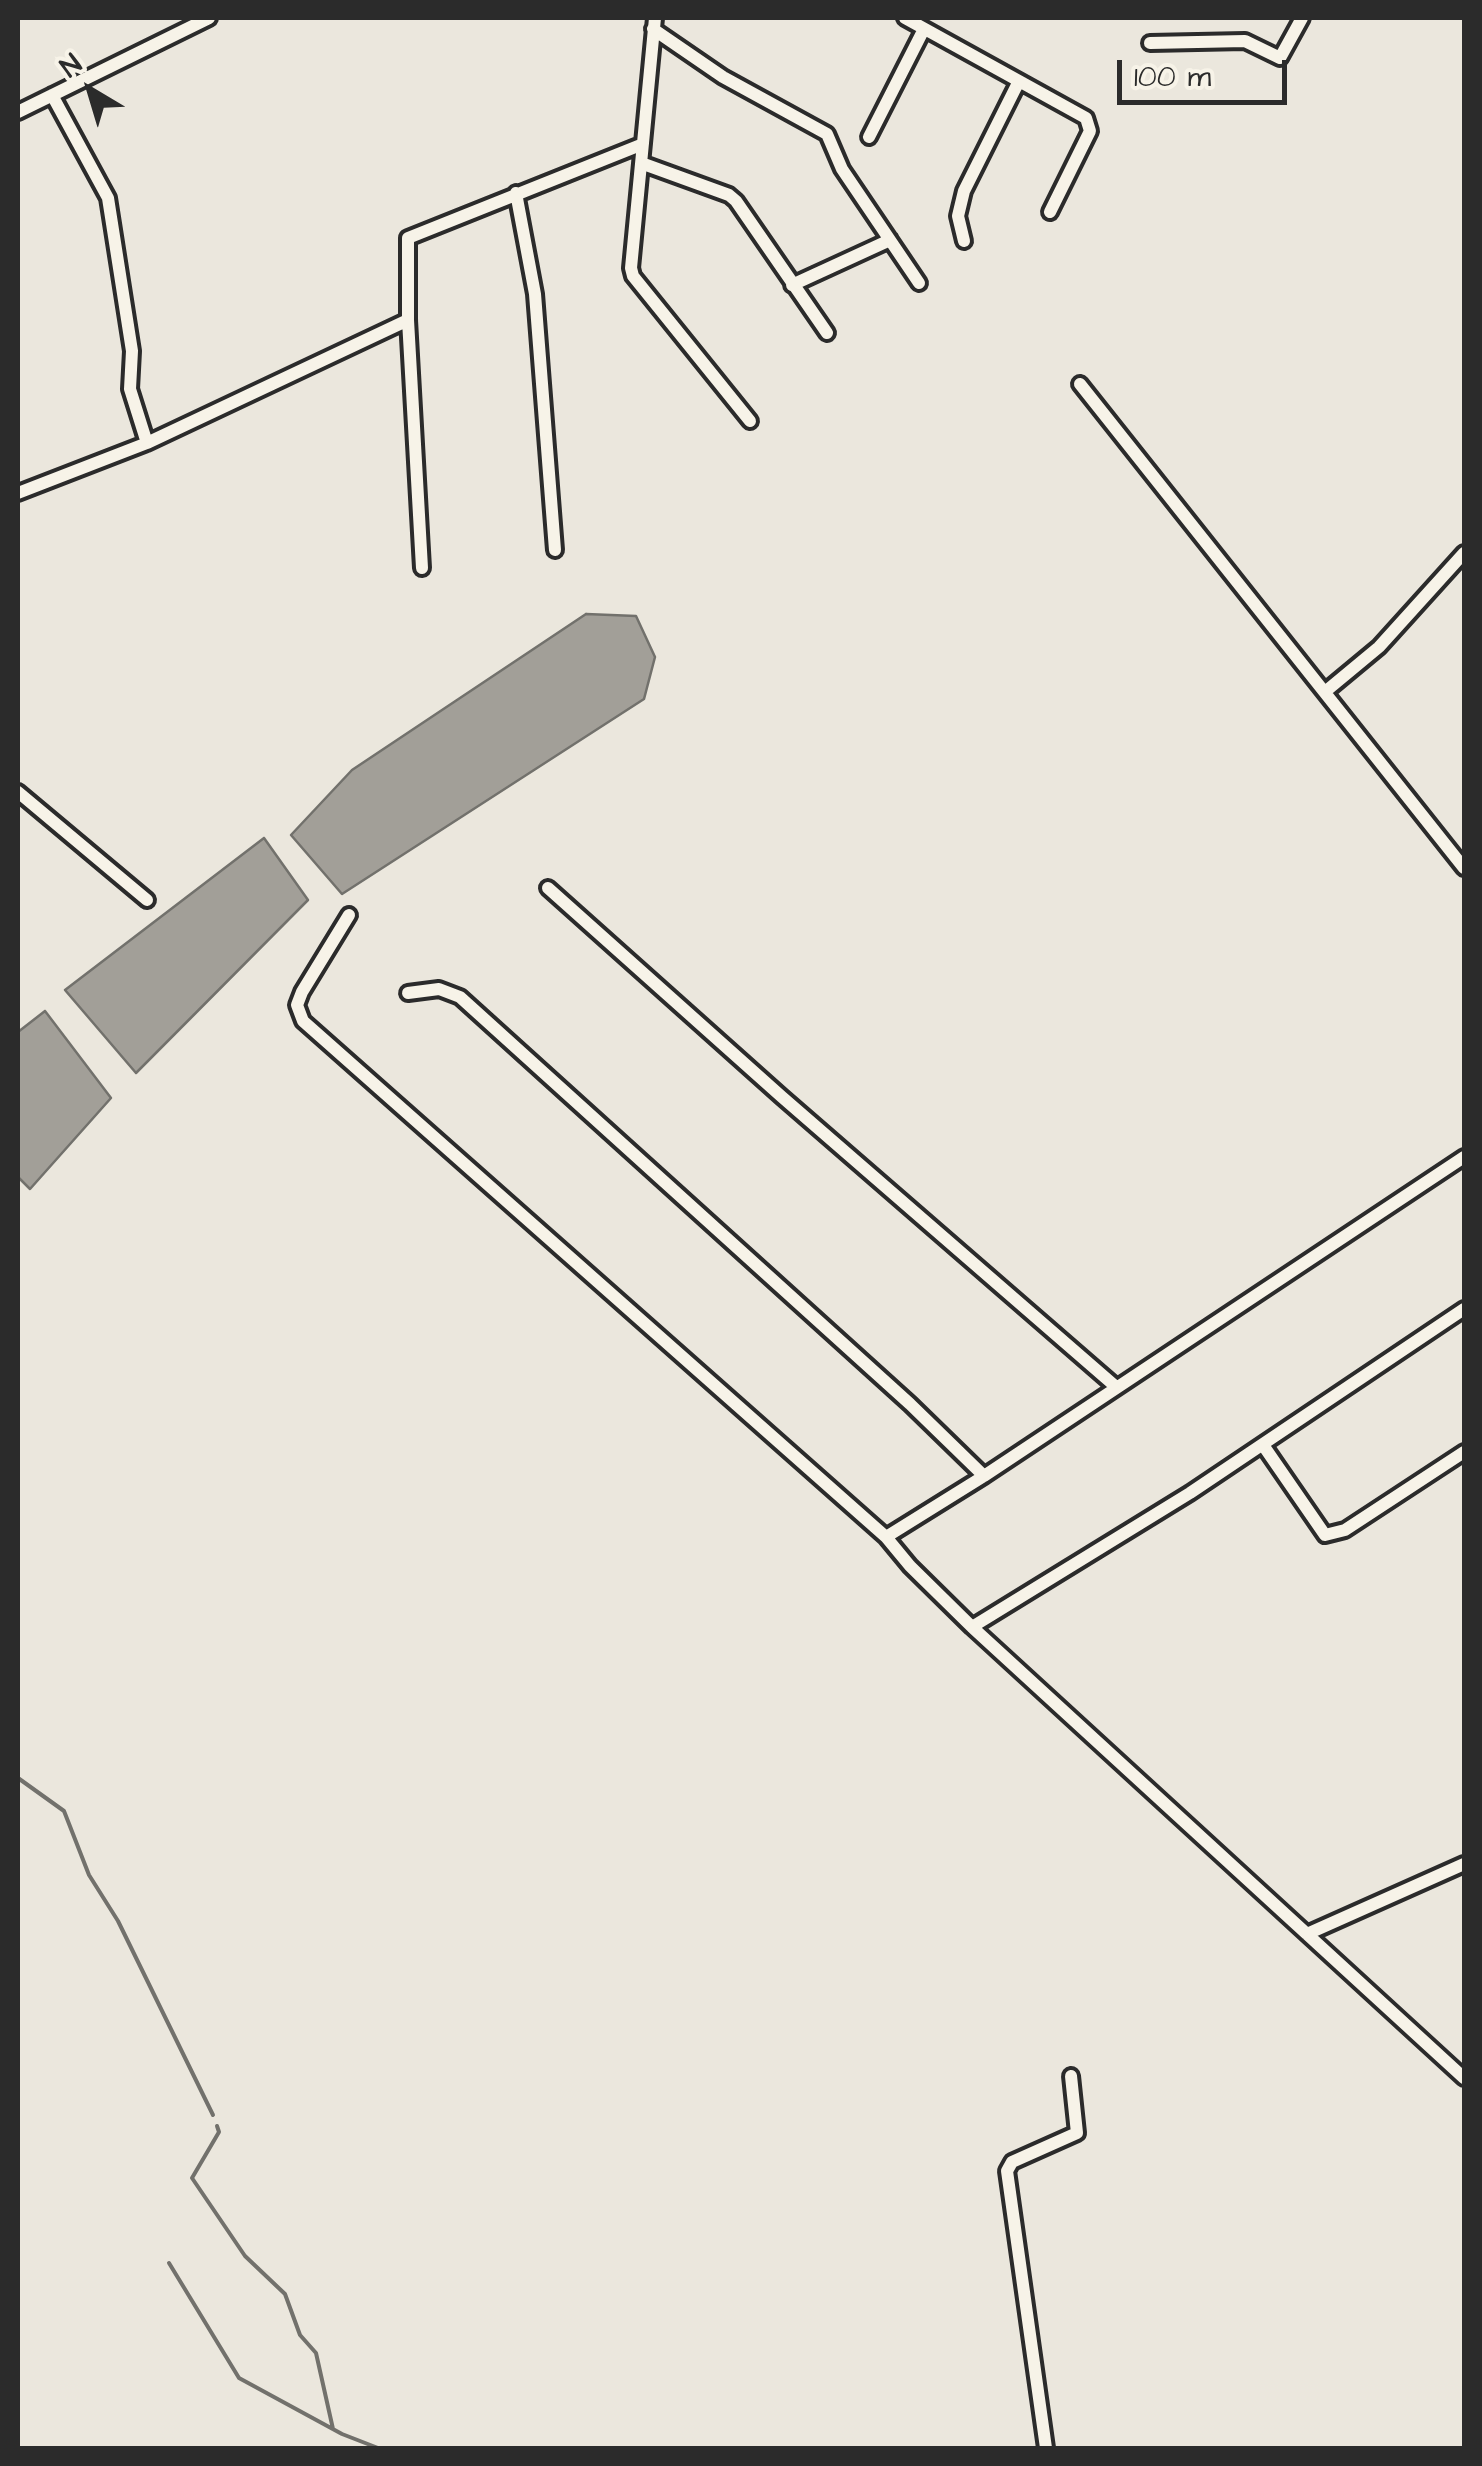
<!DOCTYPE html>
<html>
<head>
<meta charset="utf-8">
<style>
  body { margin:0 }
  #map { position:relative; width:1482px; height:2466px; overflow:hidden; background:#ebe7dd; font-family:"Architects Daughter",sans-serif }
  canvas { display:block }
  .frame { position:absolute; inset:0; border:20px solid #2b2b2b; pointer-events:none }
  .north { position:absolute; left:40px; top:40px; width:100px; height:100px; -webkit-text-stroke:8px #f7f3e8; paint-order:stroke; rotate:322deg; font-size:28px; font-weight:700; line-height:40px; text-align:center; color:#2b2b2b }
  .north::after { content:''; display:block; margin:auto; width:35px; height:45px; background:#2b2b2b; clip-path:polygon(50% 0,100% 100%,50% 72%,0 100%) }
  .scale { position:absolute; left:1117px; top:60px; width:170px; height:45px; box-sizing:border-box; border:5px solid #2b2b2b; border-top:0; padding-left:12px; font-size:30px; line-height:35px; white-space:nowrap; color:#2b2b2b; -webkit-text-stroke:8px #f7f3e8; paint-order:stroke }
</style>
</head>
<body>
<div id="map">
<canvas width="1482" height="2466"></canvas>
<div class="frame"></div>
<div class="north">N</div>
<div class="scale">100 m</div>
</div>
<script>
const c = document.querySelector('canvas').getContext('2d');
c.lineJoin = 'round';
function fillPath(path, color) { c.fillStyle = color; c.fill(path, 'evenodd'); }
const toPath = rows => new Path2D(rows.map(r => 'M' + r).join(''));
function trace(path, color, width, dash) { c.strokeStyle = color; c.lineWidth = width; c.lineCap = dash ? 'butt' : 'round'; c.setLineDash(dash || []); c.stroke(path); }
const water = toPath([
  [586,614,636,616,655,657,644,699,342,894,291,835,352,770,586,614],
  [264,838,308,900,136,1073,65,990,264,838],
  [45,1011,111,1098,30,1189,18,1177,18,1032,45,1011]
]);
fillPath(water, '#a29f98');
trace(water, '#72716c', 2.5);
trace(toPath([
  [18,1778,64,1811,89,1875,118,1921,213,2115],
  [217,2126,219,2132,192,2178,245,2256,285,2294,300,2335,316,2353,333,2429],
  [169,2263,239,2378,342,2434,378,2448]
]), '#72716c', 4);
const minor = toPath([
  [655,18,631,268,633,276,750,421],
  [905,18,1086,118,1090,131,1050,212],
  [653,29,723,77,827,134,842,169,919,283],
  [1150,43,1245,41,1280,58,1302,18],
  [52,95,108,198,132,351,130,389,147,443],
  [18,112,209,18],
  [869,137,924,29],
  [641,163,729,195,736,201,827,333],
  [516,193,535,294,555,550],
  [964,241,958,216,964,191,1019,81],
  [792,285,890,240],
  [1080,384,1464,868],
  [18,493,147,443,408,320],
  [422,568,408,320,408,238,643,144],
  [1326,691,1379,647,1464,553],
  [18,792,147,900],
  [548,888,782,1097,1115,1386],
  [349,915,302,992,297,1005,303,1021,886,1537,910,1566,972,1627,1464,2078],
  [408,993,439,989,460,997,910,1404,984,1476],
  [1263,1445,1325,1535,1345,1530,1464,1452],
  [886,1537,984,1476,1464,1157],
  [972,1627,1190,1493,1464,1309],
  [1307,1934,1464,1864],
  [1046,2448,1007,2171,1012,2162,1077,2133,1071,2076]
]);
trace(minor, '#2b2b2b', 20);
trace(minor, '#f7f3e8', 12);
</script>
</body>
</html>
